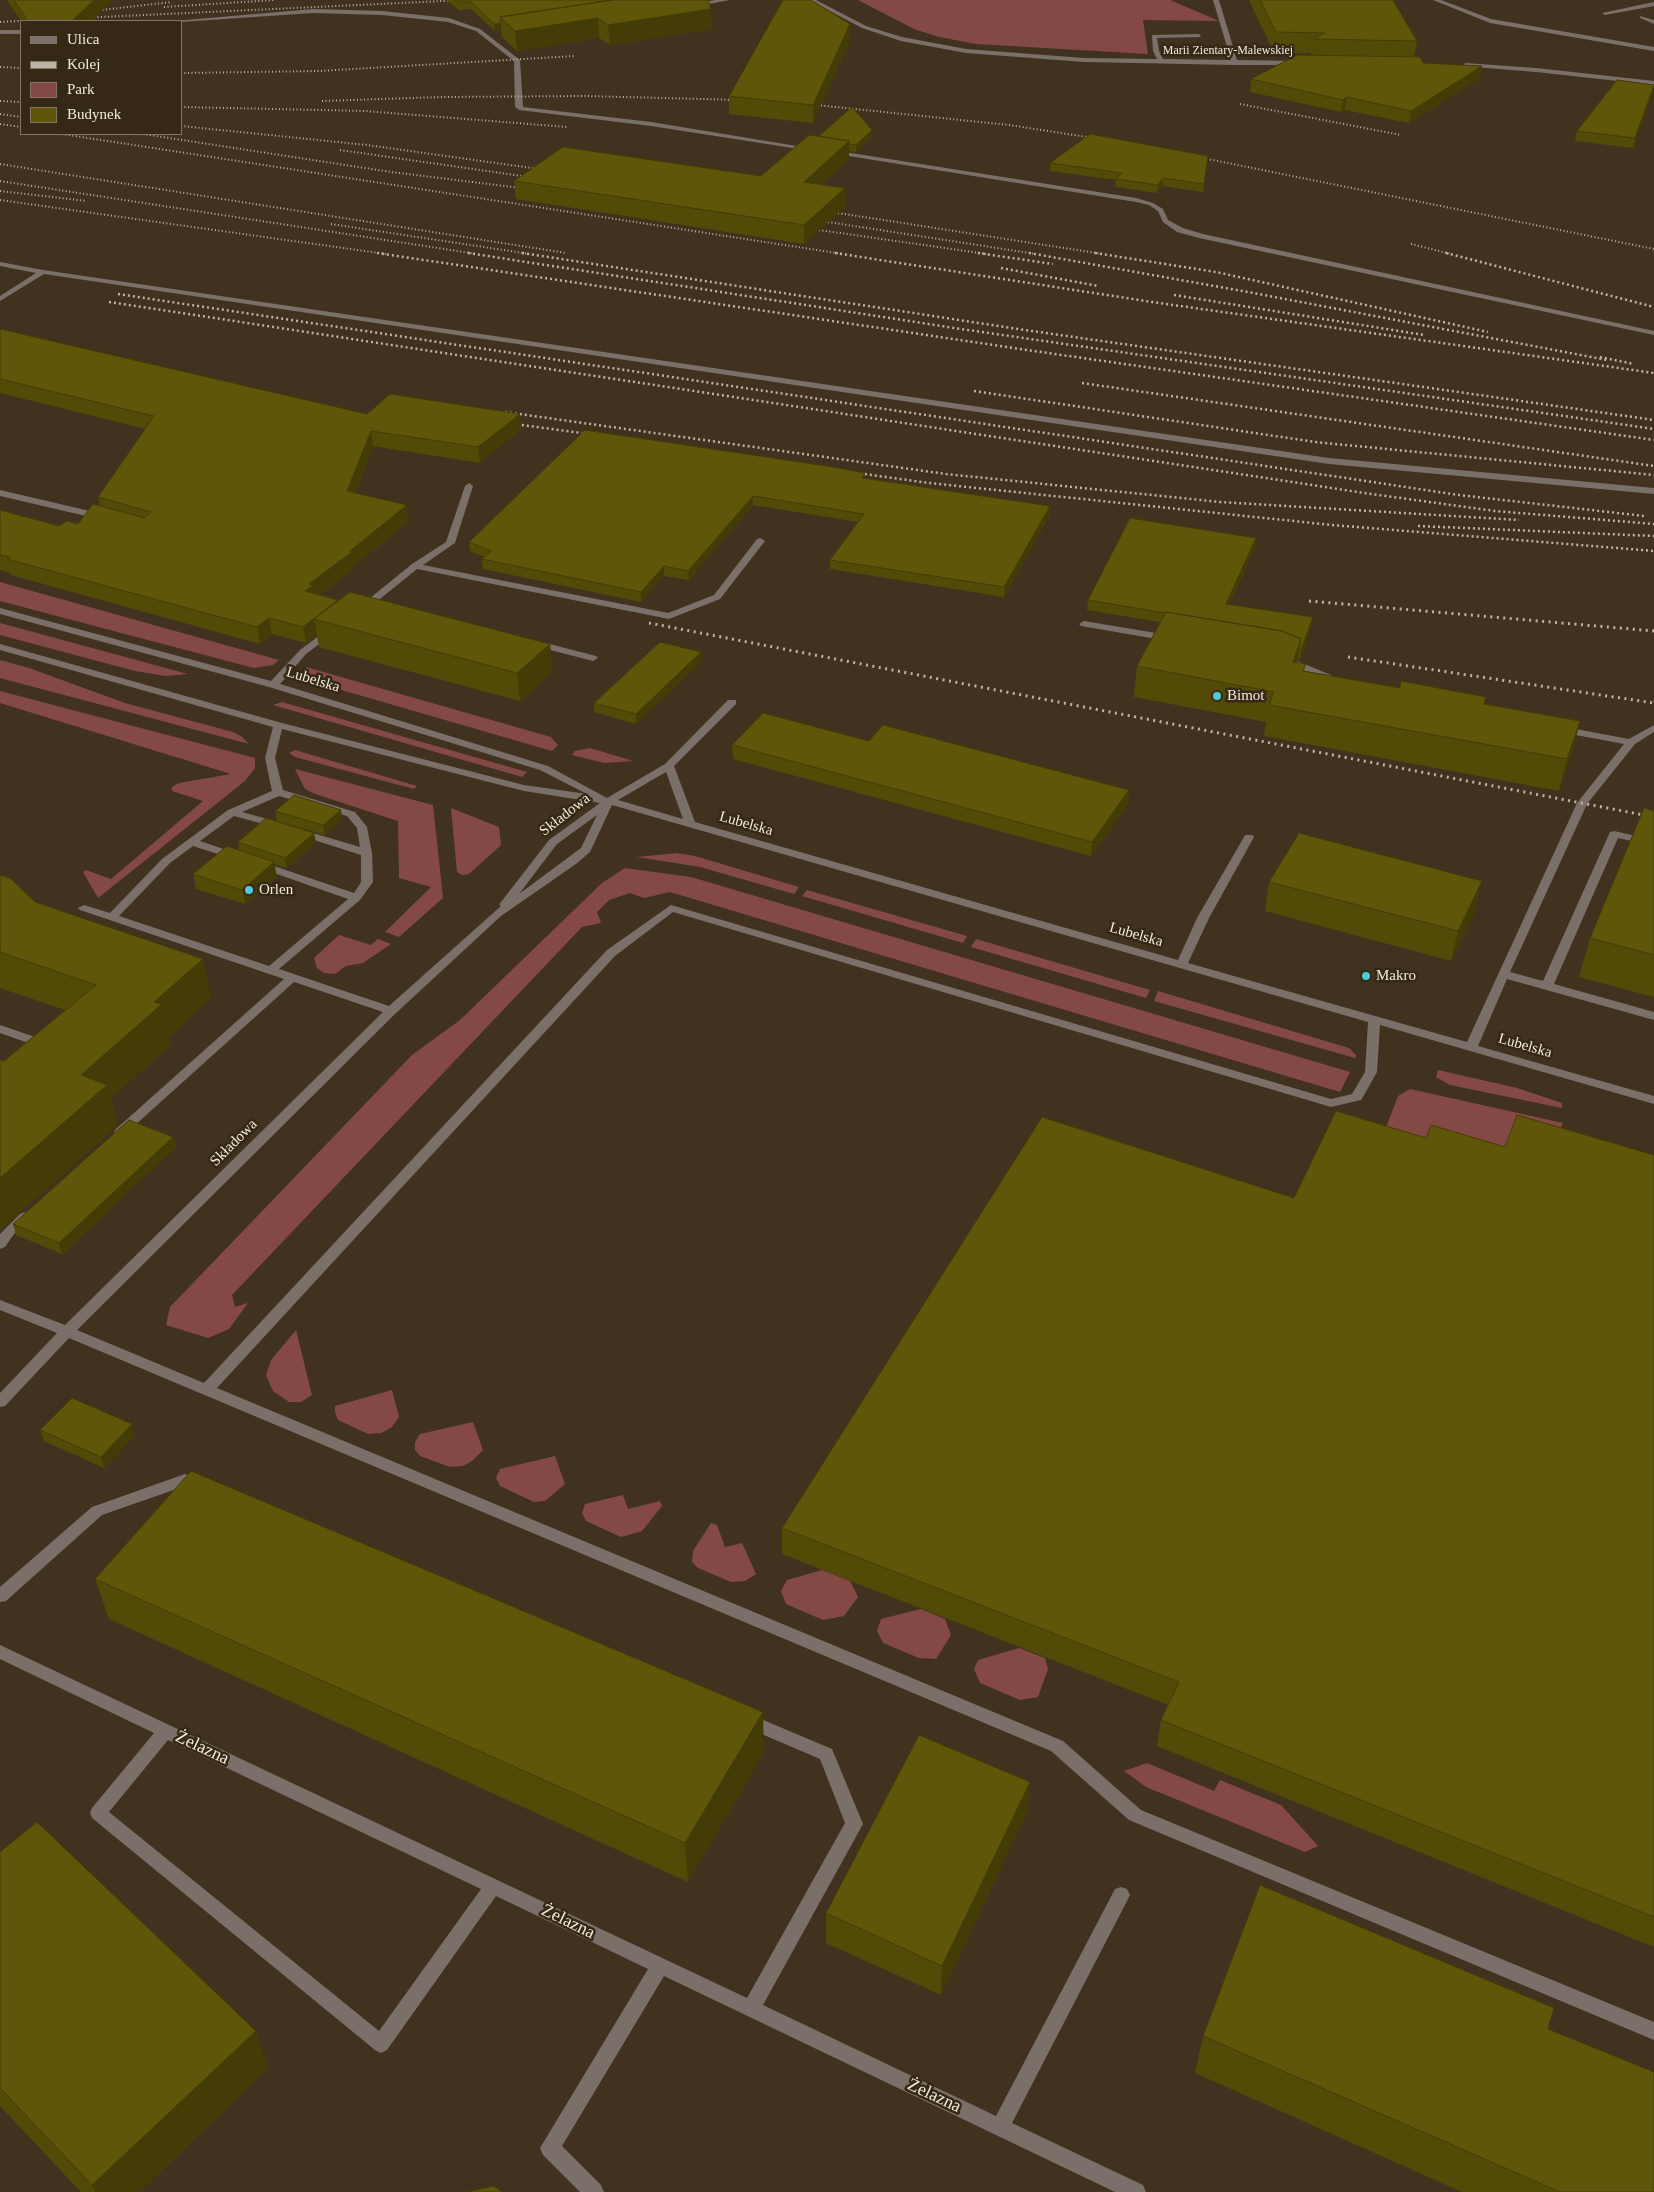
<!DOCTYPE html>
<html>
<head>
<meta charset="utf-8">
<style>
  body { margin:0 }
  #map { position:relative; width:1654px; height:2192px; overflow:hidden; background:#40321f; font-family:"Times New Roman",serif }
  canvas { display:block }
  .legend { position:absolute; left:20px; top:20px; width:162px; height:115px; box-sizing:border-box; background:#352815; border:1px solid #817665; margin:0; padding:6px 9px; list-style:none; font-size:15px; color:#f2eade }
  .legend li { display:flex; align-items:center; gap:10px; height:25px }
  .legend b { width:25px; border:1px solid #817665 }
</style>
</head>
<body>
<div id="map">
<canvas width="1654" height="2192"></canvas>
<ul class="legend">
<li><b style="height:6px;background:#7a6f69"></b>Ulica</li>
<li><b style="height:6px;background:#beb4a6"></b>Kolej</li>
<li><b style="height:14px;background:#854945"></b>Park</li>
<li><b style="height:14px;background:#605609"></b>Budynek</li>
</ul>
</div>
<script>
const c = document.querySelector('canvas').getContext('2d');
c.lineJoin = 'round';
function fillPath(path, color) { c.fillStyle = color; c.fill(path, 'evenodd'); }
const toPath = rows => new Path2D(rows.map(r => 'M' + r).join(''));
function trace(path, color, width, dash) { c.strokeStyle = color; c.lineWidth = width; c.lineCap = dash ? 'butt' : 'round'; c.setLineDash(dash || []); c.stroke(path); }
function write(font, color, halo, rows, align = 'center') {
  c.font = font + ' "Times New Roman",serif'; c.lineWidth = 5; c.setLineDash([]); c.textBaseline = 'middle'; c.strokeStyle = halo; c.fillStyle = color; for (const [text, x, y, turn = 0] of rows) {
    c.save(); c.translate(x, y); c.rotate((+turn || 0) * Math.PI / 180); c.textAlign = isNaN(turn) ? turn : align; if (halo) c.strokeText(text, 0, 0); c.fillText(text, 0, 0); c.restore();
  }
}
fillPath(toPath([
  [858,0,1170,0,1219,21,1143,20,1148,54,976,44,939,37,914,29],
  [0,582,279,660,273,665,254,668,0,601],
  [0,623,188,674,165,676,135,671,0,635],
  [0,660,29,668,125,703,233,732,241,736,249,744,0,678],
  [306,667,551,737,558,745,552,751,314,682,307,674],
  [0,691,255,758,255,768,245,781,98,898,83,872,86,870,111,879,203,801,172,791,172,787,179,783,231,774,0,703],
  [282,702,527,772,522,777,273,705],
  [590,748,633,761,604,763,572,755,575,751],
  [295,750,417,786,414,789,295,757,289,753],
  [295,769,433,805,443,898,399,937,385,932,431,887,399,878,398,821,315,794,305,789],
  [451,808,499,827,501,845,469,874,462,875,457,872],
  [677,853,695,856,799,887,794,894,700,867,637,857],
  [625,868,691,877,1350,1072,1340,1092,670,892,644,898,630,893,609,900,597,912,601,923,582,927,232,1295,235,1307,248,1303,229,1329,208,1338,166,1325,170,1307,412,1055,460,1020,602,883],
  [807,890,967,936,963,943,802,896],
  [339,935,371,945,378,939,391,944,363,963,346,966,335,974,324,973,317,968,314,958],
  [976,939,1150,990,1146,998,971,947],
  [1158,991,1349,1048,1356,1055,1355,1058,1154,1001],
  [1438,1070,1517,1088,1562,1103,1562,1108,1450,1085,1436,1077],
  [1410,1089,1563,1123,1550,1153,1498,1172,1378,1149,1398,1096],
  [296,1330,312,1395,301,1402,289,1402,273,1391,266,1375,271,1360],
  [392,1390,399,1417,391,1428,381,1433,368,1434,338,1420,335,1412,335,1406],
  [473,1422,483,1450,472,1461,463,1466,450,1467,420,1456,415,1450,415,1442,420,1434],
  [555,1456,565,1484,545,1501,534,1502,500,1486,496,1478,500,1469],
  [623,1495,628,1509,660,1501,662,1506,642,1531,621,1537,586,1521,582,1513,585,1504],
  [711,1523,717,1525,725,1547,742,1543,756,1574,745,1581,731,1582,698,1568,692,1562,693,1551],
  [822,1570,850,1581,858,1597,844,1616,823,1620,786,1604,781,1591,787,1580],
  [921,1609,945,1619,951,1635,936,1659,919,1658,883,1643,877,1631,881,1619],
  [1019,1648,1045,1658,1048,1669,1038,1697,1020,1700,980,1683,974,1669,978,1660],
  [1147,1763,1214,1791,1220,1780,1281,1805,1318,1846,1305,1852,1146,1787,1124,1771]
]), '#854945');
fillPath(toPath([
  [715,0,730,0,693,7,690,5,715,0],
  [809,0,816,0,866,26,902,37,966,49,1084,58,1157,59,1153,51,1152,35,1199,34,1201,37,1157,38,1159,51,1163,59,1231,60,1213,0,1219,0,1237,60,1297,61,1300,63,1297,65,1235,65,1084,62,966,53,901,41,862,28,809,0],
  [1433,0,1441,0,1491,19,1654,47,1654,51,1490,23,1433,0],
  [1654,2,1654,6,1605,15,1602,13,1654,2],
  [313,9,382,11,449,18,480,29,520,60,523,107,651,122,815,149,812,151,651,126,519,110,515,107,514,61,476,31,448,22,382,15,313,13,181,22,174,21,313,9],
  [1640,16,1654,20,1654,24,1640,18,1640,16],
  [0,30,21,30,21,34,0,34,0,30],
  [1465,63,1536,68,1654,81,1654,85,1536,72,1463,66,1465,63],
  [832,150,1136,198,1153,203,1163,209,1168,220,1183,228,1203,234,1654,331,1654,335,1199,238,1177,232,1163,222,1158,211,1149,205,1136,202,830,153,830,151,832,150],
  [0,262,43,270,1329,458,1654,488,1654,494,1329,464,44,274,0,301,0,296,36,273,0,266,0,262],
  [469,483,473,486,455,543,423,565,668,613,714,595,757,539,760,538,765,541,720,599,669,619,417,569,365,611,359,611,359,607,412,564,446,542,465,486,469,483],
  [0,490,103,514,107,517,103,520,0,496,0,490],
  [0,608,271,681,300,650,328,629,334,629,334,633,306,654,280,684,548,766,607,798,665,764,728,700,736,700,736,704,674,766,695,822,1178,960,1197,918,1244,837,1245,835,1253,835,1254,837,1209,918,1188,963,1467,1042,1577,803,1624,744,1560,732,1555,729,1560,726,1629,739,1654,725,1654,732,1635,744,1587,804,1510,972,1543,981,1610,832,1614,831,1654,840,1654,846,1618,838,1554,984,1654,1012,1654,1020,1507,979,1478,1046,1654,1096,1654,1104,1380,1025,1377,1072,1363,1097,1361,1100,1331,1107,673,912,615,956,217,1388,1063,1741,1141,1810,1654,2022,1654,2040,1129,1820,1051,1751,69,1338,5,1406,0,1407,0,1393,57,1333,0,1310,0,1300,65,1325,383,1012,294,982,124,1135,116,1135,114,1132,116,1129,284,979,80,910,78,908,84,905,110,913,162,859,228,810,272,791,265,758,273,727,0,650,0,644,282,723,524,785,587,794,540,770,269,687,0,614,0,608],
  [282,729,524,791,600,803,549,840,501,902,499,904,501,906,389,1006,279,969,360,900,373,882,372,853,367,827,355,812,283,790,275,758,282,729],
  [666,772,683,819,618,800,666,772],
  [279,796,347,816,357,828,360,847,299,829,294,832,295,834,361,855,361,882,354,893,265,863,257,863,255,865,257,867,348,899,269,966,119,916,170,863,193,846,233,859,241,859,243,857,241,855,200,841,234,816,278,828,282,827,283,825,282,823,242,812,279,796],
  [612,805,1368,1022,1365,1072,1352,1094,1331,1099,671,905,607,950,204,1383,77,1330,395,1014,501,916,576,864,590,852,612,805],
  [597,815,581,848,519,894,557,844,597,815],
  [1084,621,1168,635,1173,638,1168,641,1081,626,1079,624,1084,621],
  [534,640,596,656,598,658,593,661,531,645,531,641,534,640],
  [1290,658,1338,678,1339,680,1338,682,1330,682,1287,663,1287,659,1290,658],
  [0,1025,38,1038,40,1041,34,1045,0,1033,0,1025],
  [25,1212,30,1214,32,1217,30,1220,14,1234,5,1247,0,1249,0,1234,20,1214,25,1212],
  [185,1474,202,1481,204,1485,202,1489,197,1491,185,1486,102,1515,6,1601,0,1602,0,1587,92,1507,185,1474],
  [0,1645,747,1998,845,1823,820,1759,743,1726,741,1721,743,1716,749,1714,832,1749,863,1824,763,2005,996,2116,1115,1889,1121,1887,1127,1889,1130,1895,1127,1901,1012,2123,1143,2185,1146,2192,1115,2192,664,1976,562,2146,601,2185,604,2192,580,2192,543,2155,540,2148,648,1969,496,1896,387,2050,381,2053,375,2050,92,1818,90,1813,92,1808,154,1733,0,1659,0,1645],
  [168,1740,481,1889,379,2031,109,1812,168,1740]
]), '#7a6f69');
trace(toPath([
  [164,7,274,0],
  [92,11,172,2],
  [80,18,465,0],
  [0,22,35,20],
  [0,67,21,68],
  [181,73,319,71,575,56],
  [0,101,21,102],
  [322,101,442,97,585,96,742,100],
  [807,104,1009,125,1100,139],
  [1240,104,1401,135],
  [181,107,365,111,567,127],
  [0,114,21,117],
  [0,124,21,127],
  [181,126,367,145,546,170],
  [62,134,843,254],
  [143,134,391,172,529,189],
  [340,150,536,178],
  [1193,156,1654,249],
  [0,164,566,253],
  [0,181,477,254],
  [0,191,87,201],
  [0,200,386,254],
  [838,213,1103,254],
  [828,222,1036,254],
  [331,224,530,254],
  [819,230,987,254],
  [1411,244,1451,254]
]), '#beb4a6', 2, [1, 2.5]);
trace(toPath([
  [377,253,1020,349,1654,440],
  [468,253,961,329,1654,429],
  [522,253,1018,329,1654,420],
  [835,253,1152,302,1654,373],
  [978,253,1053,264],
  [1029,253,1248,292,1607,360],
  [1095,253,1216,272,1488,332],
  [1446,253,1654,307],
  [1001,268,1098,286],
  [118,294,1459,495,1644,516],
  [1174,295,1424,335],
  [109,302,1364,493,1495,511,1654,524],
  [1600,357,1634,364],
  [1082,383,1654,466],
  [974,391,1315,442,1654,475],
  [505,412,946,474,1220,502,1519,520],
  [507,423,596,435],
  [850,472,929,483,1332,525,1654,551],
  [1418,526,1654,536]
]), '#beb4a6', 2.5, [2, 3]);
trace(toPath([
  [1309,601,1654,631],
  [649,623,1654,817],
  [1348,657,1654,703]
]), '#beb4a6', 3, [2, 4.5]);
fillPath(toPath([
  [7,0,113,0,91,21,21,21],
  [446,0,708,0,712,29,610,45,599,38,517,51,502,37,501,30,495,31,471,9,459,10],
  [1249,0,1393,0,1417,41,1414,57,1423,63,1480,78,1409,123,1345,110,1341,112,1250,92,1251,79,1310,56,1311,53,1274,53],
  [850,41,813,123,729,114,729,96],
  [1652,94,1633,148,1575,141,1577,131],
  [819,136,872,137,856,152,849,151,849,159,821,185,845,207,804,244,516,199,514,181,761,176],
  [1050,163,1207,164,1203,192,1162,186,1157,193,1115,187,1116,180,1050,171],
  [0,329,367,414,521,429,480,463,373,446,355,493,409,521,354,566,355,568,319,595,338,601,550,644,552,673,520,701,319,647,317,635,306,643,272,634,260,644,11,575,11,573,0,570,0,510,59,526,78,524,100,506,98,497,146,429,0,393],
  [865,478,1050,506,1050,515,1004,597,830,569,830,560,858,522,753,505,689,580,664,576,641,602,483,569,482,559,484,557,470,551,469,542],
  [1256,538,1255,548,1229,604,1311,627,1300,660,1298,659,1297,662,1305,671,1400,688,1401,681,1484,704,1580,721,1572,753,1559,791,1264,736,1266,722,1134,697,1137,666,1160,622,1087,610,1088,600],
  [701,652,701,662,636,724,594,712,594,703],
  [869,741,1129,790,1128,804,1091,856,733,759,732,745],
  [275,811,342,820,325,835,277,821],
  [1654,811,1654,997,1579,977,1590,938],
  [238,842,316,843,286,868,274,864,277,877,245,904,196,889,193,874,239,850],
  [0,875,35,902,211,998,169,1037,171,1044,111,1098,118,1125,1,1229,0,1228,0,1060,4,1061,65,1010,0,988],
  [1269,882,1475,911,1451,961,1265,911],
  [173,1137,176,1147,62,1254,16,1235,13,1224],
  [1426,1138,1505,1147,1654,1155,1654,1947,1157,1746,1161,1720,1168,1705,782,1554,782,1528,1294,1198],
  [40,1430,135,1435,104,1468,44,1441],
  [95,1579,764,1752,688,1882,109,1619],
  [1030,1782,1027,1812,941,1995,826,1943,826,1913],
  [0,1852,268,2068,139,2192,81,2192,0,2106],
  [1548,2029,1654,2192,1462,2192,1195,2073,1203,2036]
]), '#534a08');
fillPath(toPath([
  [94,0,113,0,91,21,72,21],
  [711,9,712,29,610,45,608,25],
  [598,18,599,38,517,51,515,31],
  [501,23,501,30,495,31,494,24],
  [850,24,850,41,813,123,813,105],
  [1482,66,1480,78,1409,123,1411,111],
  [1654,85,1652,94,1633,148,1635,138],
  [1347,97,1345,110,1341,112,1343,100],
  [872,130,872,137,856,152,856,145],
  [849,141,849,159,804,201,804,182],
  [1163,178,1162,186,1157,193,1158,185],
  [845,188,845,207,804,244,804,225],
  [520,414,521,429,480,463,478,447],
  [371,431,373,446,349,507,347,491],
  [753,496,753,505,689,580,688,571],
  [407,505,409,521,354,566,355,568,316,598,305,591,309,584],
  [1050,506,1050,515,1004,597,1004,587],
  [1256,538,1255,548,1224,613,1226,604],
  [664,566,664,576,641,602,641,592],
  [338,600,340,617,314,619,317,635,306,643,303,627],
  [1313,617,1311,627,1300,660,1301,650],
  [269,618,272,634,260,644,257,627],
  [1301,639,1296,670,1293,662],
  [550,644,552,673,520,701,517,673],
  [701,652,701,662,636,724,636,714],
  [1580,721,1572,753,1559,791,1567,759],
  [1129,790,1128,804,1091,856,1092,842],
  [341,810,342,820,325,835,323,825],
  [314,833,316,843,286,868,285,858],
  [274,862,277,877,245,904,242,890],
  [1482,881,1475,911,1451,961,1458,931],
  [203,959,211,998,169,1037,171,1044,111,1098,118,1125,1,1229,0,1224,0,1178,81,1075,154,1002],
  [173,1137,176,1147,62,1254,59,1243],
  [132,1424,135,1435,104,1468,101,1457],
  [763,1712,764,1752,688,1882,685,1843],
  [1030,1782,1027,1812,941,1995,942,1966],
  [256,2031,268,2068,139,2192,95,2192,92,2185]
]), '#433c06');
const building = toPath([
  [14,0,94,0,72,21,28,21,14,0],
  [455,0,612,0,500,17,501,23,494,24,471,2,458,2,455,0],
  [612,0,708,0,711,9,608,25,598,18,515,31,500,17,612,0],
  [783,0,811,0,850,24,813,105,729,96,783,0],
  [1260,0,1393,0,1417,41,1313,39,1325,33,1276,32,1260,0],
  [1297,55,1420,57,1423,63,1482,66,1411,111,1347,97,1343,100,1251,79,1297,55],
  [1617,80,1654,85,1635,138,1577,131,1617,80],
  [852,107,872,130,856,145,849,144,849,141,819,136,852,107],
  [1090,134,1208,156,1204,184,1163,178,1158,185,1116,179,1122,173,1050,163,1090,134],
  [809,135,849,141,804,182,845,188,804,225,514,181,563,147,761,176,809,135],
  [0,329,367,414,390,394,520,414,478,447,371,431,347,491,407,505,350,551,352,552,309,584,314,585,305,591,338,600,303,627,269,618,257,627,7,559,10,557,0,555,0,510,59,526,67,521,78,524,93,504,145,518,151,512,98,497,154,416,0,379,0,329],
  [585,430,833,467,865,473,862,478,1050,506,1004,587,830,560,864,514,753,496,688,571,664,566,641,592,482,559,491,551,469,542,585,430],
  [1130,518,1256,538,1226,604,1313,617,1301,650,1299,650,1301,639,1282,631,1166,612,1165,613,1088,600,1130,518],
  [350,592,550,644,517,673,314,619,350,592],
  [1166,612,1282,631,1301,639,1293,662,1306,664,1303,671,1400,688,1401,681,1486,697,1484,704,1580,721,1567,759,1269,705,1274,692,1137,666,1166,612],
  [660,642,701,652,636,714,594,703,660,642],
  [763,713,869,741,883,725,1129,790,1092,842,732,745,763,713],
  [294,795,341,810,323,825,275,811,294,795],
  [1644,808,1654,811,1654,955,1590,938,1644,808],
  [266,818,314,833,285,858,238,842,266,818],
  [1299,833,1482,881,1458,931,1269,882,1299,833],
  [227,846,274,862,242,890,193,874,227,846],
  [0,875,10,878,35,902,203,959,154,1002,162,1004,81,1075,107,1085,0,1178,0,1060,4,1061,96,985,0,952,0,875],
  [1336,1111,1426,1138,1431,1125,1505,1147,1517,1115,1654,1155,1654,1917,1161,1720,1179,1682,782,1528,1042,1117,1294,1198,1336,1111],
  [129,1120,173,1137,59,1243,13,1224,129,1120],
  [72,1398,132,1424,101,1457,40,1430,72,1398],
  [191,1471,763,1712,685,1843,95,1579,191,1471],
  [919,1735,1030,1782,942,1966,826,1913,919,1735],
  [37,1822,256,2031,92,2185,0,2088,0,1852,37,1822],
  [1260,1885,1554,2008,1548,2029,1654,2072,1654,2192,1560,2192,1203,2036,1260,1885],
  [494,2186,502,2192,466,2192,494,2186]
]);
fillPath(building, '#605609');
trace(building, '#433c06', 1);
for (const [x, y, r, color] of [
  [1217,696,5,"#52cbd8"],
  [249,890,5,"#52cbd8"],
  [1366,976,5,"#52cbd8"]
]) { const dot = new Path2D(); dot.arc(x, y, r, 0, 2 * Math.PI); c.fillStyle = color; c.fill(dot); trace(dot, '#352815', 2); }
write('12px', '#f2eade', '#352815', [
  ["Marii Zientary-Malewskiej",1228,51]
]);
write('15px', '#f2eade', '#352815', [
  ["Lubelska",313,680,17],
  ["Składowa",565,815,-38],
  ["Lubelska",746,824,16],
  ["Lubelska",1136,935,16],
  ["Lubelska",1525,1046,16],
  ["Składowa",234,1143,-45]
]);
write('15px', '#f2eade', '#352815', [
  ["Bimot",1227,696],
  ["Orlen",259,890],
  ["Makro",1376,976]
], 'left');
write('18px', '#f2eade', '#352815', [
  ["Żelazna",202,1748,25],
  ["Żelazna",568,1922,26],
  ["Żelazna",934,2096,25]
]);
</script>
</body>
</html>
